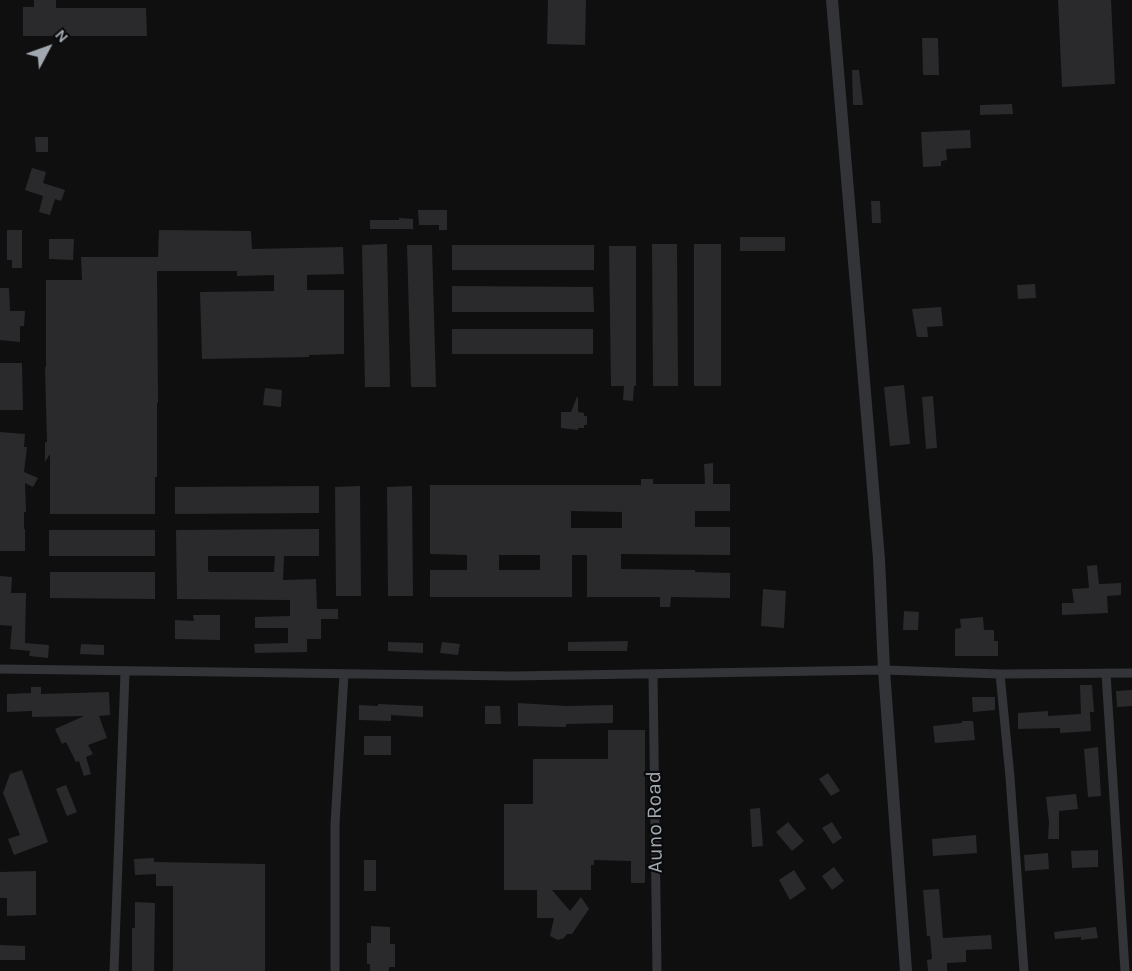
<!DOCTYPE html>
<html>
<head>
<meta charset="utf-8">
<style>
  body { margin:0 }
  #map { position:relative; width:1132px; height:971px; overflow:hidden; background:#0f0f10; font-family:Karla,sans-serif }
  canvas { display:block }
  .north { position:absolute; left:18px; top:18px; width:60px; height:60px; -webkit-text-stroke:4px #0a0a0b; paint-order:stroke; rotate:49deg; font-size:16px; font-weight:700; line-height:24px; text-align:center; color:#a1a8b0 }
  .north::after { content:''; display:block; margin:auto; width:21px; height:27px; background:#a1a8b0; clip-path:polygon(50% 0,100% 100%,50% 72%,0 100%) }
</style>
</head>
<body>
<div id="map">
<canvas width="1132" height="971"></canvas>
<div class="north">N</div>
</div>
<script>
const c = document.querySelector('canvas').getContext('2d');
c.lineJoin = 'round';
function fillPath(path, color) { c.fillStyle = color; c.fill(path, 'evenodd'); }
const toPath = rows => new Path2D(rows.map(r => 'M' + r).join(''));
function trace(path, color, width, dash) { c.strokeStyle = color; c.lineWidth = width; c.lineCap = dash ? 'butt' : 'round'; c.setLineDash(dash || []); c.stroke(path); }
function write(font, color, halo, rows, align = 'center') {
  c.font = font + ' Karla,sans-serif'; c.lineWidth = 4.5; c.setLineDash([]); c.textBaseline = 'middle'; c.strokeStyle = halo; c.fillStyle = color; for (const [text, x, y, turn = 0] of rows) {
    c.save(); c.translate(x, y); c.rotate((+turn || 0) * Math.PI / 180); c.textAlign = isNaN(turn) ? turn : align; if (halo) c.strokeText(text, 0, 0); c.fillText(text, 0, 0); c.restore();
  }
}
fillPath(toPath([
  [34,0,56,0,56,8,146,8,147,36,23,36,23,7,34,7],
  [548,0,586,0,585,45,547,44],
  [1058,0,1111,0,1115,84,1062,87],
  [922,38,938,38,939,75,923,75],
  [852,70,859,70,863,105,853,105],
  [1012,104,1013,114,980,115,980,105],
  [970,130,971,148,946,149,947,160,941,161,941,166,923,167,921,132],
  [35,137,48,137,48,152,36,152],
  [32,168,46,172,43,183,65,190,61,201,55,199,50,215,39,212,43,196,25,190],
  [871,201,880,201,881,223,872,223],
  [418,210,447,210,447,230,439,230,439,225,419,225],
  [399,218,413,219,413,229,370,229,370,220,399,220],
  [7,230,22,230,22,268,12,268,12,260,7,260],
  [159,230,251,231,252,249,343,247,344,274,307,275,307,290,344,290,344,354,309,355,309,357,202,359,200,292,274,291,274,275,237,276,237,271,157,271,158,403,157,403,157,477,155,477,155,514,50,514,50,454,45,462,45,442,47,442,45,367,46,367,46,280,82,280,81,257,158,257],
  [740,237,785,237,785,251,740,251],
  [49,239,74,239,73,260,49,259],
  [387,244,390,387,365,387,362,245],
  [652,244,677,244,678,386,653,386],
  [694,244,721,244,721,386,694,386],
  [407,245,432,245,436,387,411,387],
  [452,245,594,245,594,270,452,270],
  [609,246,636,246,636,386,634,386,633,401,623,400,624,386,611,386],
  [1035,284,1036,298,1018,299,1017,285],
  [452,286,593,287,594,312,452,312],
  [0,288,9,288,10,311,25,311,24,326,20,326,20,342,0,340],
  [941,307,943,326,927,327,928,337,917,337,912,309],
  [452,329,593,329,593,354,452,354],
  [0,363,22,363,23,410,0,410],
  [904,385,910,444,890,446,884,387],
  [265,388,282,390,281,407,263,405],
  [933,396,937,448,926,449,922,397],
  [577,397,578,397,578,412,584,413,584,416,587,416,587,425,584,425,584,428,578,428,578,430,561,428,561,412,571,412],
  [0,432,25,434,24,447,27,447,24,472,38,478,33,487,25,483,26,512,24,512,24,529,25,529,25,551,0,551],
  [713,463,713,484,730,484,730,511,695,511,695,527,730,527,730,555,621,554,621,569,695,570,695,572,730,573,730,598,671,597,670,607,660,607,660,597,587,597,587,555,572,555,572,597,430,597,430,570,467,570,467,555,430,554,430,485,641,485,641,479,653,479,653,484,705,484,704,464],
  [571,511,622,512,622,528,571,528],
  [499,555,540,555,540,570,499,570],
  [319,486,319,513,175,514,175,487],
  [360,486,361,596,336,596,335,487],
  [412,486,413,596,388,596,387,487],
  [319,529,319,556,284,556,283,580,316,579,317,609,338,609,338,619,321,619,321,639,307,639,307,652,255,653,254,644,288,643,288,628,255,628,255,617,290,616,290,600,177,599,176,530],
  [208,556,275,556,274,572,209,572,208,570],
  [49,530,155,530,155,556,49,556],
  [1097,565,1099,584,1121,583,1121,595,1107,596,1108,613,1062,615,1062,603,1074,603,1072,589,1089,588,1087,566],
  [50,572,155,572,155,599,50,598],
  [0,576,12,577,11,593,26,593,25,643,49,645,48,658,29,656,30,651,10,649,12,626,0,625],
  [763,589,786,591,784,628,761,626],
  [904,611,919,612,918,630,903,630],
  [193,615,220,615,220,640,175,639,175,620,194,621],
  [983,617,984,630,994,630,994,641,998,641,998,656,955,656,955,629,961,628,960,619],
  [628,641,627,651,568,651,568,642],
  [388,642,423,643,423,653,388,651],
  [442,642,460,644,458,655,440,653],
  [81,644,104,645,104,655,80,654],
  [1080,685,1092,685,1094,712,1090,712,1091,731,1060,733,1060,728,1018,729,1018,713,1048,711,1048,716,1081,714],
  [31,687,41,687,41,694,109,692,110,715,99,716,107,738,88,745,93,754,86,757,91,774,84,776,79,761,76,762,66,742,62,744,55,729,84,716,32,717,32,711,7,712,7,694,31,693],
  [1132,690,1132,706,1117,707,1116,691],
  [972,697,995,697,995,710,973,712],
  [518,703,566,706,613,705,613,723,566,724,566,727,518,726],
  [378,704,423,706,423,717,391,715,391,721,359,720,359,705,378,706],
  [485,706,500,706,501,724,485,724],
  [962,721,973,721,975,740,935,743,933,726,962,723],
  [608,730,645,730,645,883,631,883,631,861,594,860,594,865,591,865,591,890,552,890,570,911,581,897,589,909,572,934,567,934,564,938,558,940,550,936,554,918,537,918,537,890,504,890,504,804,533,804,533,759,608,759],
  [364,736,391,736,391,755,364,755],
  [1098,747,1101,796,1088,797,1084,749],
  [22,770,48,842,14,855,8,839,20,835,3,793,10,774],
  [828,773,840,791,831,796,819,779],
  [66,785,77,812,67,816,56,789],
  [1076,794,1078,809,1059,811,1059,839,1048,839,1049,822,1046,797],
  [760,808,763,846,752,847,750,809],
  [788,822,804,841,792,851,776,832],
  [832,822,842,838,833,844,822,828],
  [976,835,977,853,933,856,932,839],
  [1098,850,1098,867,1072,868,1071,851],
  [1048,853,1049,869,1025,871,1024,855],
  [154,858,154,862,265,864,265,971,173,971,173,886,156,886,156,874,135,875,134,859],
  [364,860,376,860,376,891,364,891],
  [834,867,844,881,832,890,822,876],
  [794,870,806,889,790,900,779,880],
  [36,871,36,915,7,916,7,898,0,898,0,872],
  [939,889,943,938,991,935,992,949,966,950,966,962,947,963,947,971,928,971,927,960,932,959,930,936,927,936,923,890],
  [135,902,155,903,154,971,132,971,132,928,135,928],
  [371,926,390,927,390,944,395,944,395,967,389,967,389,971,370,971,370,964,367,964,367,943,371,943],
  [1096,927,1098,938,1081,940,1081,937,1055,939,1054,932],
  [0,945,25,946,25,960,0,960]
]), '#2a2a2c');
trace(toPath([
  [0,669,512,676,884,670,1000,674,1132,673],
  [1106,673,1125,971],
  [653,674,657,971],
  [1000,674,1010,777,1024,971],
  [114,971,125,672],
  [335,971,335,824,344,674]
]), '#323437', 9);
trace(toPath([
  [832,0,879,559,884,670,906,971]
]), '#323437', 12);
write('21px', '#a1a8b0', '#0a0a0b', [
  ["Auno Road",655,822,-91]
]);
</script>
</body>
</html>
